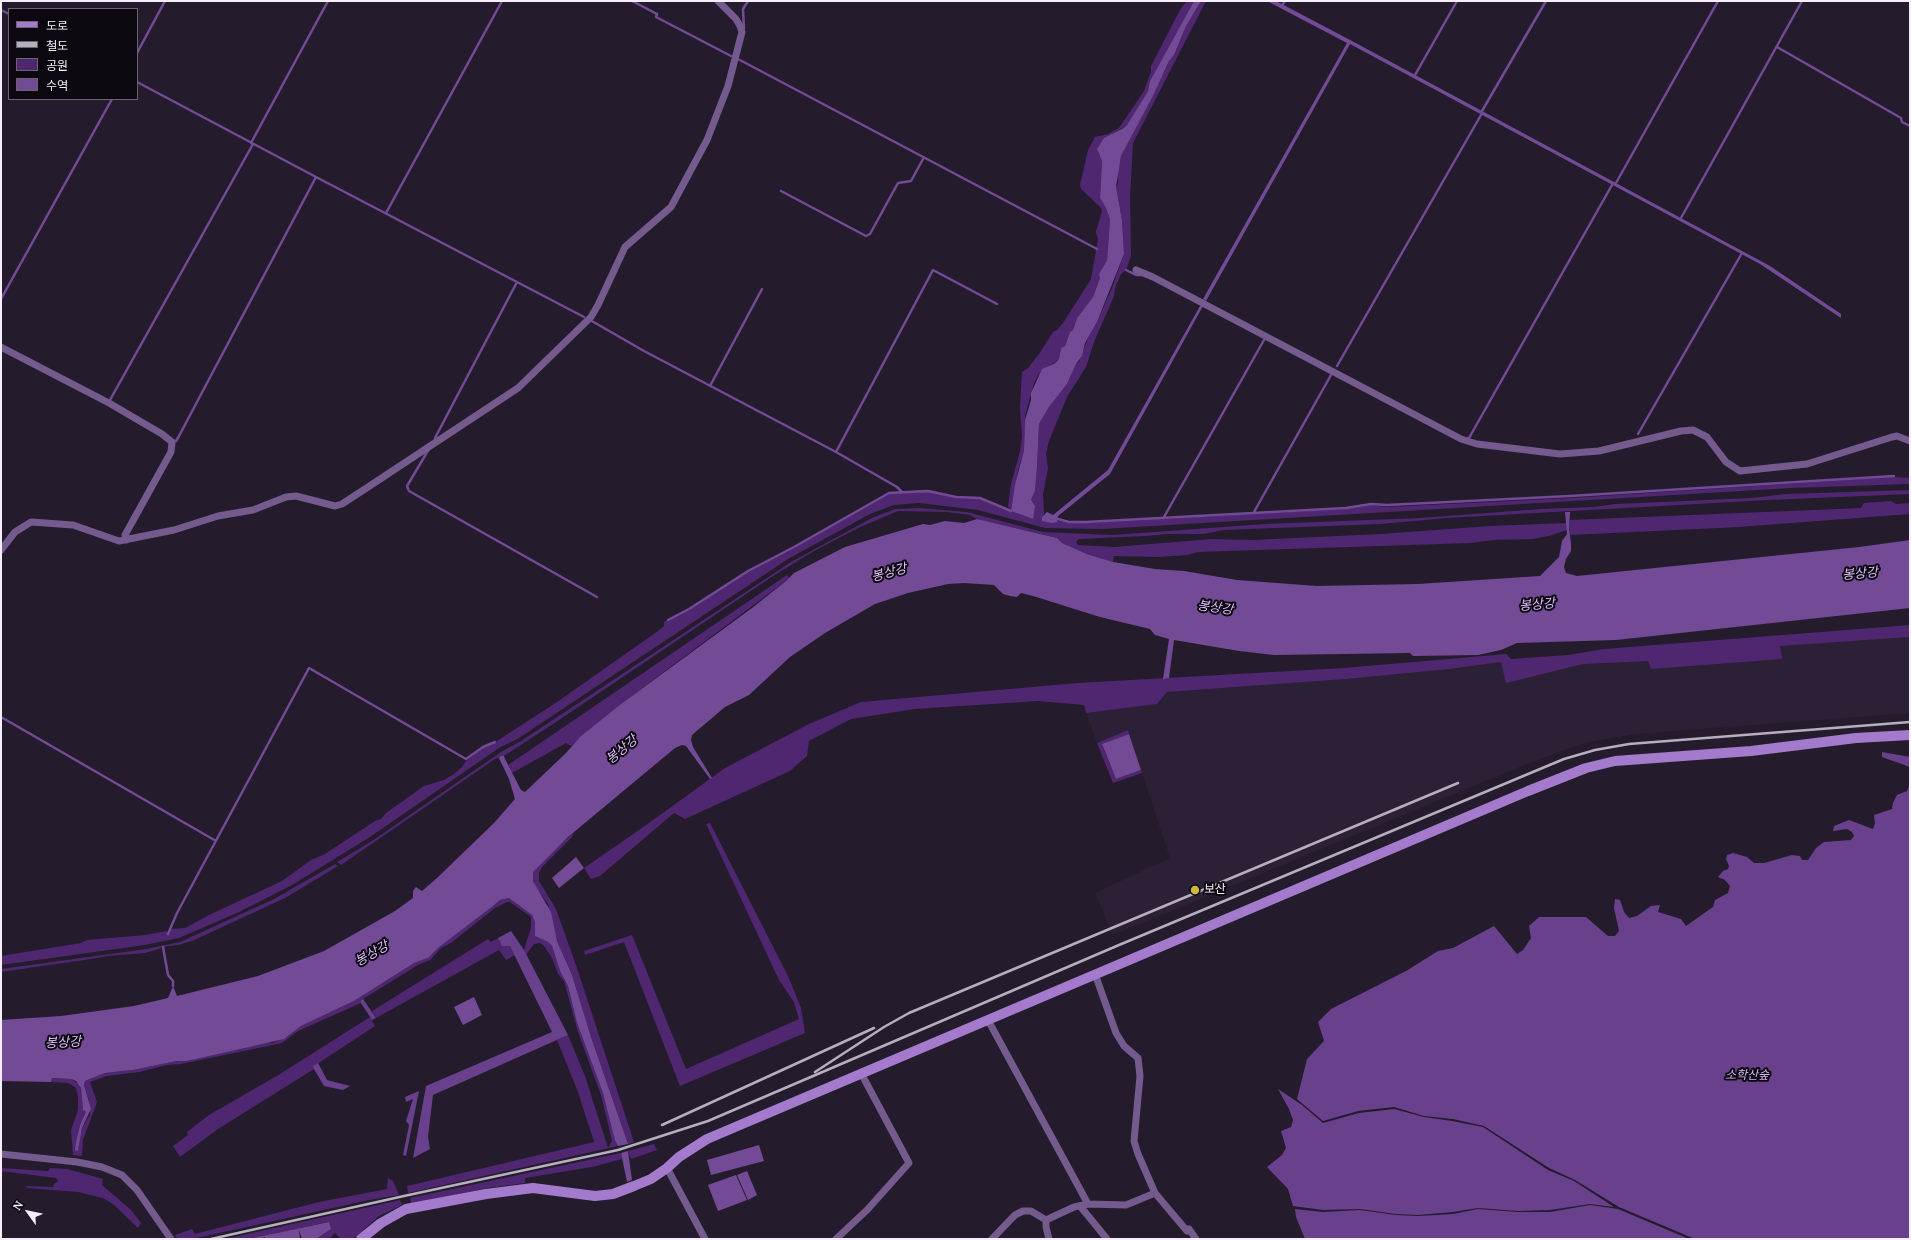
<!DOCTYPE html>
<html>
<head>
<meta charset="utf-8">
<style>
  body { margin:0 }
  #map { position:relative; width:1911px; height:1240px; overflow:hidden; background:#241c2d; font-family:"PT Serif","Noto Sans KR",serif }
  canvas { display:block }
  .frame { position:absolute; inset:0; border:2px solid #f5effb; pointer-events:none }
  .legend { position:absolute; left:8px; top:8px; width:130px; height:92px; box-sizing:border-box; background:#0c080f; border:1px solid #69646d; margin:0; padding:5px 7px; list-style:none; font-size:12px; color:#f5effb }
  .legend li { display:flex; align-items:center; gap:8px; height:20px }
  .legend b { width:20px; border:1px solid #69646d }
  .north { position:absolute; left:8px; top:1192px; width:40px; height:40px; -webkit-text-stroke:3px #0c080f; paint-order:stroke; rotate:303deg; font-size:11px; font-weight:700; line-height:16px; text-align:center; color:#f5effb }
  .north::after { content:''; display:block; margin:auto; width:14px; height:18px; background:#f5effb; clip-path:polygon(50% 0,100% 100%,50% 72%,0 100%) }
</style>
</head>
<body>
<div id="map">
<canvas width="1911" height="1240"></canvas>
<div class="frame"></div>
<ul class="legend">
<li><b style="height:5px;background:#a47acc"></b>도로</li>
<li><b style="height:5px;background:#b6afbd"></b>철도</li>
<li><b style="height:11px;background:#4f2670"></b>공원</li>
<li><b style="height:11px;background:#734a96"></b>수역</li>
</ul>
<div class="north">N</div>
</div>
<script>
const c = document.querySelector('canvas').getContext('2d');
c.lineJoin = 'round';
function fillPath(path, color) { c.fillStyle = color; c.fill(path, 'evenodd'); }
const toPath = rows => new Path2D(rows.map(r => 'M' + r).join(''));
function trace(path, color, width, dash) { c.strokeStyle = color; c.lineWidth = width; c.lineCap = dash ? 'butt' : 'round'; c.setLineDash(dash || []); c.stroke(path); }
function write(font, color, halo, rows, align = 'center') {
  c.font = font + ' "PT Serif","Noto Sans KR",serif'; c.lineWidth = 4; c.setLineDash([]); c.textBaseline = 'middle'; c.strokeStyle = halo; c.fillStyle = color; for (const [text, x, y, turn = 0] of rows) {
    c.save(); c.translate(x, y); c.rotate((+turn || 0) * Math.PI / 180); c.textAlign = isNaN(turn) ? turn : align; if (halo) c.strokeText(text, 0, 0); c.fillText(text, 0, 0); c.restore();
  }
}
fillPath(toPath([
  [1910,637,1910,713,1634,734,1584,743,1529,763,1113,935,1095,893,1170,858,1128,731,1097,743,1086,713,1157,704,1167,692,1346,679,1501,662]
]), '#2c2037');
fillPath(toPath([
  [1187,1,1194,1,1150,81,1148,91,1127,125,1108,137,1098,152,1102,161,1100,198,1106,208,1110,219,1107,260,1102,268,1100,278,1093,297,1077,318,1073,330,1070,332,1065,346,1061,348,1059,359,1039,374,1034,383,1025,416,1024,450,1018,471,1011,511,1008,506,1011,484,1020,451,1022,436,1020,408,1022,372,1028,368,1039,354,1053,332,1057,330,1063,323,1091,279,1098,239,1096,232,1102,211,1101,208,1081,189,1080,185,1088,150,1095,137,1108,134,1119,128,1144,91,1151,72,1151,66,1181,8],
  [1201,1,1206,1,1133,143,1130,197,1131,256,1126,270,1121,274,1115,288,1114,296,1094,342,1086,367,1067,397,1049,441,1046,454,1048,468,1043,494,1044,514,1042,517,1069,523,1086,523,1346,509,1371,505,1387,507,1570,498,1894,477,1910,478,1910,484,1792,488,1102,529,1045,528,978,510,919,503,894,505,870,514,788,559,519,738,499,748,370,837,292,885,239,912,179,938,145,945,1,965,1,956,81,943,87,940,145,935,167,931,167,934,169,934,171,929,185,928,209,915,282,881,311,860,325,854,375,821,381,819,386,813,424,786,444,780,454,774,462,767,466,761,483,748,496,743,497,741,557,702,658,631,664,626,664,622,689,610,748,571,794,548,889,494,920,490,956,498,979,499,1033,519,1031,500,1035,491,1037,467,1039,424,1049,407,1067,384,1076,364,1079,362,1088,338,1097,322,1112,288,1124,254,1122,220,1116,187,1118,184,1118,171,1121,156,1153,96,1169,61,1174,55,1186,26],
  [1910,490,1910,494,1768,500,1447,518,1381,524,1224,530,1203,534,1167,534,1146,536,1079,539,1076,542,1078,545,1115,547,1212,539,1253,540,1381,534,1490,526,1566,523,1567,530,1549,536,1533,539,1493,540,1471,543,1198,552,1187,555,1159,557,1114,556,1113,562,1087,554,1062,543,1057,538,977,519,970,515,947,512,898,511,858,528,814,551,770,578,556,722,504,756,495,759,341,865,337,862,372,841,501,752,521,741,791,562,872,518,895,509,919,508,967,512,1043,532,1112,535,1265,524,1420,518,1541,509,1594,507,1616,504,1752,498,1785,494],
  [1891,501,1896,504,1910,503,1910,514,1739,527,1570,535,1569,529,1570,520,1861,508,1864,503],
  [787,575,789,578,775,589,621,704,571,746,566,743,512,773,508,765],
  [1910,625,1910,637,1780,646,1782,659,1651,669,1648,661,1583,664,1506,683,1501,662,1449,669,1346,679,1167,692,1157,704,1086,713,1084,705,1038,701,915,709,851,719,809,741,807,756,790,771,685,819,674,813,600,876,591,879,584,868,649,823,725,768,809,724,861,702,1078,683,1344,668,1506,654,1511,659,1568,655,1604,649],
  [1128,730,1129,734,1102,745,1116,779,1141,770,1142,773,1113,783,1097,743],
  [710,823,788,976,801,1008,805,1033,680,1086,624,942,585,955,584,951,632,935,686,1069,799,1019,794,1002,779,980,706,824],
  [574,832,572,837,542,867,539,873,539,881,556,909,576,965,634,1142,628,1144,591,1037,572,975,557,941,548,904,536,887,532,877,533,872,539,864],
  [335,864,338,866,285,898,192,941,178,945,162,947,159,949,145,953,108,956,91,959,1,972,1,969,146,949,180,942,274,899],
  [509,898,532,915,535,922,535,936,548,942,552,946,560,971,568,986,577,1023,603,1093,618,1146,408,1193,407,1186,594,1142,578,1092,557,1040,568,1035,585,1076,608,1148,612,1141,601,1095,578,1032,564,981,558,974,552,958,544,946,540,943,534,944,526,955,524,950,531,927,531,917,510,902,507,902,495,908,451,943,441,948,430,960,418,965,363,999,361,1000,361,1003,298,1031,282,1043,181,1064,167,1065,139,1072,107,1076,90,1082,97,1102,83,1140,82,1156,73,1155,71,1130,78,1110,78,1097,76,1088,68,1083,51,1082,52,1078,71,1079,79,1084,81,1088,83,1110,86,1112,86,1115,80,1125,76,1142,76,1150,78,1151,82,1128,90,1115,89,1100,84,1085,85,1081,105,1073,133,1070,177,1061,187,1061,266,1042,272,1043,288,1036,301,1026,354,1001,414,963,428,958,438,948,493,906,500,900],
  [498,938,502,946,510,946,515,955,506,960,499,950,376,1018,372,1011,488,939,491,942],
  [370,1017,375,1026,314,1066,314,1069,218,1129,180,1157,173,1146,188,1135,187,1132,209,1115,280,1074],
  [654,1144,657,1150,631,1159,628,1151],
  [621,1153,622,1159,592,1167,525,1178,525,1183,488,1188,417,1203,411,1203,410,1198],
  [1,1168,48,1171,50,1168,67,1169,103,1179,102,1185,131,1210,141,1223,138,1228,113,1204,103,1198,78,1192,27,1188,26,1186,53,1187,54,1184,58,1181,56,1178,1,1171],
  [388,1178,393,1181,399,1195,369,1200,192,1239,177,1239,175,1235,192,1229,195,1234,319,1202,387,1189],
  [400,1200,402,1205,379,1216,353,1239,341,1239,335,1233,329,1239,316,1239,331,1229,328,1222,248,1239,225,1239]
]), '#4f2670');
fillPath(toPath([
  [1882,752,1910,757,1910,767,1882,757],
  [1910,783,1910,1239,1695,1239,1619,1207,1575,1180,1549,1168,1484,1126,1453,1119,1424,1116,1394,1107,1358,1111,1323,1121,1297,1099,1307,1059,1324,1041,1318,1022,1331,1009,1406,971,1438,951,1453,948,1494,926,1517,954,1523,950,1531,938,1529,926,1539,917,1586,917,1608,936,1615,936,1619,931,1614,908,1615,899,1620,900,1624,912,1629,918,1637,916,1651,906,1660,905,1658,912,1681,919,1686,926,1713,907,1715,900,1728,893,1730,886,1725,880,1718,877,1723,871,1728,869,1729,866,1726,859,1727,855,1733,853,1747,857,1754,863,1764,863,1792,855,1800,856,1802,860,1808,860,1816,848,1824,842,1851,840,1854,836,1852,832,1847,829,1833,831,1834,826,1849,820,1873,829,1875,823,1874,815,1892,809,1893,803,1897,795,1907,791],
  [511,931,524,950,568,1035,433,1095,428,1137,430,1149,413,1158,426,1086,552,1032,510,946,502,946,498,938],
  [363,999,376,1018,372,1020,361,1003,361,1000],
  [318,1063,327,1080,350,1086,343,1090,324,1086,314,1069,313,1066],
  [1278,1089,1302,1105,1323,1123,1359,1113,1394,1109,1424,1117,1452,1121,1483,1127,1548,1170,1574,1181,1614,1207,1590,1204,1550,1210,1518,1211,1478,1208,1453,1212,1418,1215,1396,1214,1360,1209,1323,1210,1293,1206,1288,1189,1267,1167,1282,1155,1286,1148,1281,1131,1291,1127,1293,1120,1289,1109],
  [419,1091,406,1156,403,1155,409,1125,406,1121,413,1099,406,1102,405,1097],
  [1590,1205,1618,1209,1689,1239,1305,1239,1296,1217,1295,1209,1323,1212,1360,1210,1396,1215,1418,1216,1453,1214,1478,1209,1518,1212,1550,1212]
]), '#69408c');
fillPath(toPath([
  [1194,1,1201,1,1186,26,1174,55,1169,61,1153,96,1121,156,1116,187,1122,220,1124,254,1097,322,1085,343,1082,356,1076,364,1067,384,1049,407,1039,424,1037,467,1035,491,1031,500,1035,506,1033,519,1011,511,1015,485,1024,450,1025,420,1031,400,1031,393,1042,369,1054,364,1059,359,1061,348,1065,346,1070,332,1073,330,1077,318,1093,297,1100,278,1099,274,1107,260,1110,219,1106,208,1100,198,1102,161,1097,149,1104,138,1122,129,1127,125,1148,91,1150,81],
  [1267,1,1276,1,1352,41,1770,266,1841,314,1841,318,1760,264,1350,44,1206,301,1203,299,1347,43],
  [1200,306,1203,306,1110,474,1058,516,1057,522,1052,523,1042,521,1042,517,1047,512,1053,515,1108,470],
  [1565,512,1570,512,1569,529,1571,543,1571,551,1566,559,1564,567,1566,573,1577,576,1859,547,1910,540,1910,608,1616,640,1517,643,1501,650,1478,655,1413,656,1410,653,1274,655,1239,651,1174,640,1169,678,1163,679,1169,639,1155,635,1150,629,1100,617,1033,596,1021,593,1017,597,1010,596,1003,594,994,585,964,583,948,584,908,593,875,604,825,633,790,657,749,695,725,707,692,735,691,740,693,747,712,778,710,779,686,746,682,745,675,748,568,837,533,872,533,881,551,912,557,941,572,975,591,1037,628,1144,618,1146,615,1140,603,1093,577,1023,568,986,560,971,552,946,548,942,535,936,535,922,532,915,509,898,500,900,493,906,438,948,428,958,414,963,354,1001,301,1026,284,1039,187,1061,177,1061,133,1070,105,1073,85,1081,84,1085,91,1109,82,1128,78,1151,75,1150,76,1142,80,1125,86,1112,83,1110,81,1088,76,1081,71,1079,52,1078,51,1082,1,1081,1,1020,61,1016,134,1006,168,998,173,986,177,996,258,976,324,951,395,911,413,898,413,891,416,887,422,891,437,878,494,823,515,799,509,779,499,758,501,756,504,756,505,759,521,790,525,792,566,753,580,737,621,704,752,608,786,581,794,573,845,547,923,524,930,525,945,521,964,523,977,519,1057,538,1062,543,1087,554,1113,562,1155,569,1184,571,1237,580,1317,586,1418,584,1540,576,1559,557,1562,541,1567,534],
  [1129,734,1141,770,1116,779,1102,744],
  [576,857,584,868,559,888,552,878],
  [474,997,482,1015,463,1025,454,1007],
  [759,1145,764,1161,711,1175,707,1160],
  [628,1151,632,1180,627,1182,621,1153],
  [747,1171,757,1195,748,1200,737,1175],
  [736,1175,747,1200,718,1211,708,1185],
  [329,1222,331,1229,316,1239,302,1239,299,1230,300,1239,265,1239,265,1237,261,1239,248,1239]
]), '#734a96');
trace(toPath([
  [632,1,657,14,656,17,731,56],
  [1283,4,1285,1],
  [1,10,9,14],
  [744,29,743,9,748,1],
  [1777,47,1901,118,1902,122,1910,126],
  [137,53,165,1],
  [738,59,1097,249],
  [1415,75,1457,1],
  [137,82,316,177,584,317],
  [1482,111,1546,1],
  [251,143,328,1],
  [1616,183,1718,1],
  [781,191,866,236,870,234,898,183,911,181,923,159],
  [386,213,502,1],
  [1681,218,1802,1],
  [1126,270,1136,275,1144,275],
  [1,299,112,99],
  [590,320,644,351,836,452,897,487,901,491],
  [1337,366,1481,115],
  [710,386,762,289],
  [110,400,253,144],
  [1638,434,1742,253],
  [435,438,517,282],
  [1469,438,1612,185],
  [174,441,176,441,179,436,316,177],
  [429,449,407,486,409,491,597,597],
  [836,452,933,270,997,304],
  [1254,512,1331,375],
  [1164,517,1264,340],
  [1058,519,1069,522,1086,522,1346,508,1371,504,1387,505,1570,496,1894,476],
  [668,620,689,609,748,571,794,547,889,493,928,491,956,497,980,498,1011,511],
  [1,717,216,841],
  [168,934,177,913,309,668,466,759,483,747,495,742],
  [163,947,168,975,173,981,173,986]
]), '#734a96', 2.5);
trace(toPath([
  [1136,270,1153,277,1461,439,1477,444,1560,454,1599,451,1681,431,1693,430,1707,437,1726,462,1740,471,1807,464,1892,437,1897,436,1910,441],
  [1,347,109,403,162,434,172,442,171,452,125,535,126,540],
  [1,550,15,532,31,522,73,525,119,541,174,530,218,516,253,510,286,497,296,496,335,506,342,504,365,489,518,388,591,317,598,305,625,247,671,207,707,140,728,86,742,32,740,26,736,19,718,1],
  [1095,974,1116,1033,1124,1046,1138,1058,1140,1076,1134,1141,1138,1154,1155,1193,1187,1231,1189,1229,1196,1239],
  [988,1020,1088,1204],
  [1,1154,77,1162,102,1167,122,1175,137,1190,171,1239],
  [667,1168,705,1239],
  [1080,1206,1107,1239],
  [1046,1220,1046,1227,1049,1239],
  [836,1239,867,1210,909,1163,861,1073],
  [992,1239,1015,1215,1023,1211,1031,1211,1046,1220,1074,1207,1088,1204,1126,1205,1155,1193]
]), '#745a8d', 7);
trace(toPath([
  [361,1239,381,1223,406,1209,486,1194,533,1188,595,1196,613,1194,634,1186,651,1179,667,1168,679,1157,707,1139,1528,791,1586,768,1615,761,1751,751,1856,738,1910,735]
]), '#a47acc', 10);
trace(toPath([
  [815,1072,884,1027,909,1013,1458,783],
  [662,1125,874,1028],
  [211,1239,404,1196,618,1150,708,1121,1119,945,1564,759,1595,750,1629,744,1910,722]
]), '#b6afbd', 2.5);
for (const [x, y, r, color] of [
  [1195,890,5,"#d1b736"]
]) { const dot = new Path2D(); dot.arc(x, y, r, 0, 2 * Math.PI); c.fillStyle = color; c.fill(dot); trace(dot, '#0c080f', 1.5); }
write('12px', '#f5effb', '#0c080f', [
  ["보산",1204,890]
], 'left');
write('italic 12px', '#d5b5f4', '#0c080f', [
  ["소학산숲",1747,1076]
]);
write('italic 13px', '#debffe', '#0c080f', [
  ["봉상강",889,573,-15],
  ["봉상강",1860,574,-5],
  ["봉상강",1537,605,-5],
  ["봉상강",1215,608,8],
  ["봉상강",622,750,-40],
  ["봉상강",372,954,-30],
  ["봉상강",63,1043,-3]
]);
</script>
</body>
</html>
